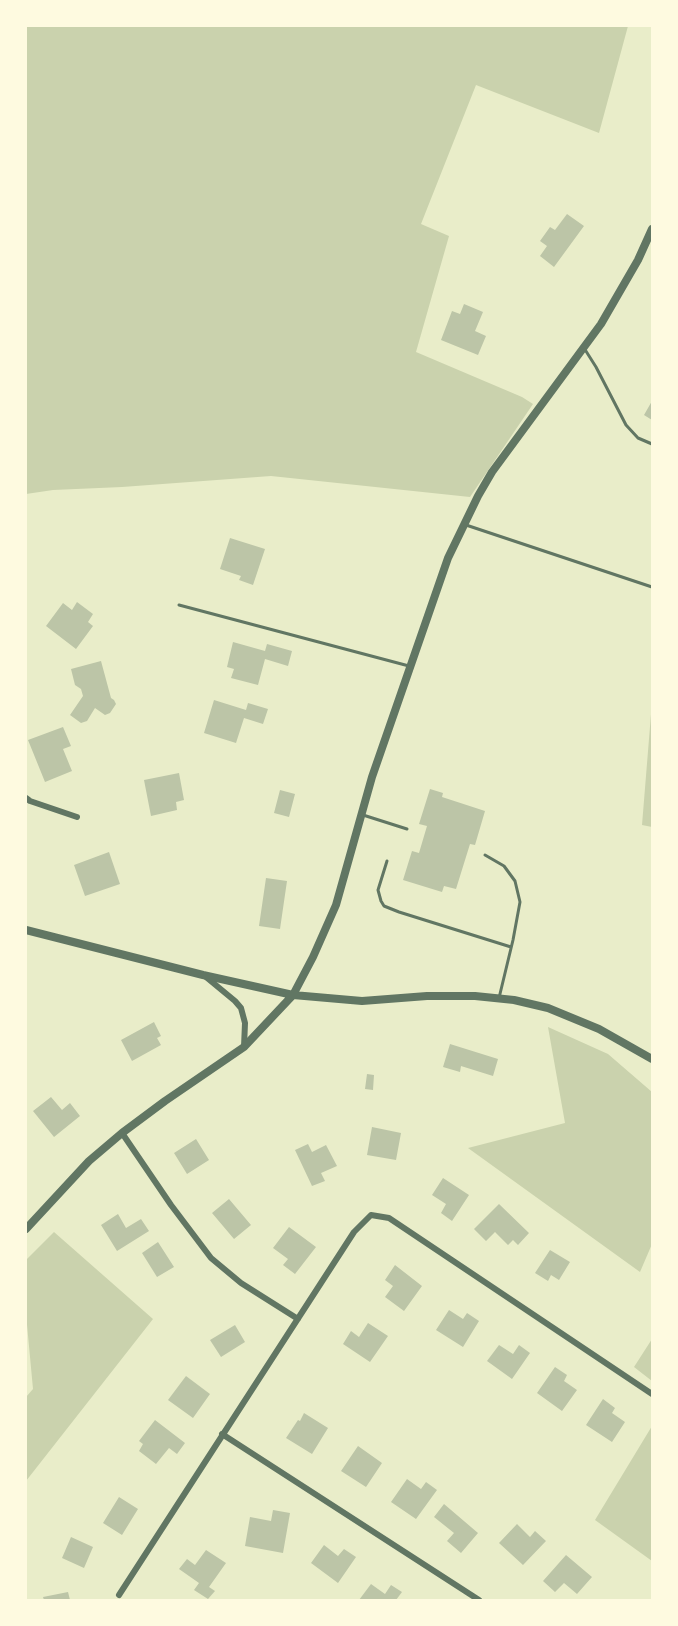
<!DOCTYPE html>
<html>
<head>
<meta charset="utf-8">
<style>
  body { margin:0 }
  #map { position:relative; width:678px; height:1626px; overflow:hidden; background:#e9edc9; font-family:"DejaVu Sans",sans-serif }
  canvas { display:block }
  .frame { position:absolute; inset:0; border:27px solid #fefae0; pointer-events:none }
</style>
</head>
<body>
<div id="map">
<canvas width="678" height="1626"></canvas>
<div class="frame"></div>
</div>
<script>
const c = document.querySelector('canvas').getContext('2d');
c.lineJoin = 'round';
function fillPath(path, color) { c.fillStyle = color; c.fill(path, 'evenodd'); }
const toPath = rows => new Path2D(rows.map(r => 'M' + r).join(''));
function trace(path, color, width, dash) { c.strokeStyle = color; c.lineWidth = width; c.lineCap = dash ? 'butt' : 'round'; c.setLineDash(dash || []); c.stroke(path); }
fillPath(toPath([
  [26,26,628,26,599,133,476,85,421,224,449,236,416,352,522,397,533,404,470,497,271,476,122,487,53,490,26,494],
  [652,702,652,827,642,825],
  [548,1027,608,1054,652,1092,652,1244,640,1272,468,1148,565,1123],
  [54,1232,153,1319,26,1481,26,1397,33,1389,26,1314,26,1260],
  [652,1339,652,1381,634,1367],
  [652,1426,652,1561,595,1520]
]), '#cad2ad');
fillPath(toPath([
  [567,214,584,226,554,267,540,256,547,246,540,241,550,227,555,230],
  [464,304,483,312,475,331,486,336,478,355,441,340,452,311,460,314],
  [652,401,652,420,644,415],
  [230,538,265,549,253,585,239,580,241,576,220,569],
  [77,602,93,614,88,622,93,626,76,649,46,626,63,603,72,610],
  [233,642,265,651,267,644,292,651,288,666,265,659,258,685,231,678,234,669,227,667],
  [101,661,111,698,114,700,116,704,110,713,105,715,95,708,87,721,81,723,70,715,83,696,81,689,75,685,71,669],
  [214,700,246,710,248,703,268,709,263,724,244,718,236,743,204,733],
  [63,727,71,746,63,749,72,771,45,782,28,740],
  [179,773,184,800,176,802,177,810,151,816,144,780],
  [430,789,443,793,442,797,485,811,475,845,470,844,456,889,444,886,442,892,403,880,412,851,419,853,427,826,419,824],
  [280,790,295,794,289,817,274,813],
  [109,852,120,884,85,896,74,865],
  [266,878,287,881,280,929,259,926],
  [154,1022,161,1036,157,1038,161,1045,132,1061,121,1040],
  [450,1044,498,1059,493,1076,461,1066,460,1072,443,1067],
  [367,1074,374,1075,373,1090,365,1089],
  [51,1097,62,1110,70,1103,80,1116,54,1137,33,1111],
  [372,1127,401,1133,396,1160,367,1155],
  [196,1139,209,1160,187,1174,174,1153],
  [308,1144,312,1152,326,1145,337,1166,321,1173,325,1181,312,1186,295,1150],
  [443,1178,469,1195,452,1221,441,1213,446,1204,432,1195],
  [229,1199,251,1225,234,1239,212,1213],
  [499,1204,529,1233,518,1245,513,1240,508,1245,495,1232,486,1241,474,1229],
  [118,1214,126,1228,141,1219,149,1231,117,1251,101,1225],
  [289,1227,316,1247,295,1274,283,1265,288,1259,273,1248],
  [158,1242,174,1267,157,1277,142,1253],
  [550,1250,570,1262,559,1280,551,1275,548,1281,535,1273],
  [395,1265,422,1286,404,1311,385,1297,393,1286,385,1280],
  [449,1310,463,1319,467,1313,479,1321,463,1347,436,1330],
  [368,1323,388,1336,370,1362,343,1344,351,1331,359,1337],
  [235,1325,245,1342,221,1357,210,1340],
  [499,1345,513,1354,519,1345,530,1353,512,1379,487,1361],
  [555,1367,567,1375,564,1381,577,1390,562,1411,537,1393],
  [186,1376,210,1394,193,1418,168,1400],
  [603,1399,615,1408,612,1413,625,1422,612,1442,586,1425],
  [304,1413,328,1428,312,1454,286,1438,298,1420,300,1421],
  [155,1420,185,1443,177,1454,169,1448,156,1464,139,1451,143,1444,139,1441],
  [358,1446,382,1463,366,1487,341,1471],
  [407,1479,421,1489,426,1482,437,1490,416,1519,391,1502],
  [119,1497,138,1509,122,1535,103,1523],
  [444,1504,478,1533,461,1553,447,1541,454,1533,434,1517],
  [273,1510,290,1513,283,1553,245,1546,250,1517,271,1521],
  [517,1524,530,1537,535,1531,546,1541,523,1565,499,1543],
  [71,1537,93,1547,84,1568,62,1558],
  [324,1545,338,1556,344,1549,356,1557,338,1583,311,1563],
  [206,1550,226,1563,209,1587,215,1591,208,1599,194,1590,199,1583,179,1569,187,1559,195,1565],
  [566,1555,592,1577,577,1594,564,1583,555,1592,543,1581],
  [371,1584,385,1594,391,1585,402,1592,396,1600,359,1600],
  [68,1592,70,1600,44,1600,43,1597]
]), '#bcc5a7');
trace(toPath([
  [584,348,596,367,626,425,638,438,652,444],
  [466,525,652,587],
  [179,605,409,666],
  [363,815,407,829],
  [485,855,504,866,515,881,520,902,513,940,499,998],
  [387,861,378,890,381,901,384,906,399,912,511,947]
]), '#617663', 3);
trace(toPath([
  [26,798,30,801,77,817],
  [206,977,235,1001,241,1008,245,1023,244,1047],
  [122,1133,171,1205,211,1258,241,1283,298,1319],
  [222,1434,479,1600],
  [119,1595,354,1232,371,1215,389,1218,652,1394]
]), '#617663', 6);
trace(toPath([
  [26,930,203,975,293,995,362,1001,427,996,475,996,514,1000,548,1008,599,1029,652,1059],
  [26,1229,89,1161,122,1133,165,1101,244,1047,293,995,313,957,336,905,372,777,448,558,478,496,492,472,601,324,638,260,652,229]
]), '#617663', 8);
</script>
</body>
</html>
